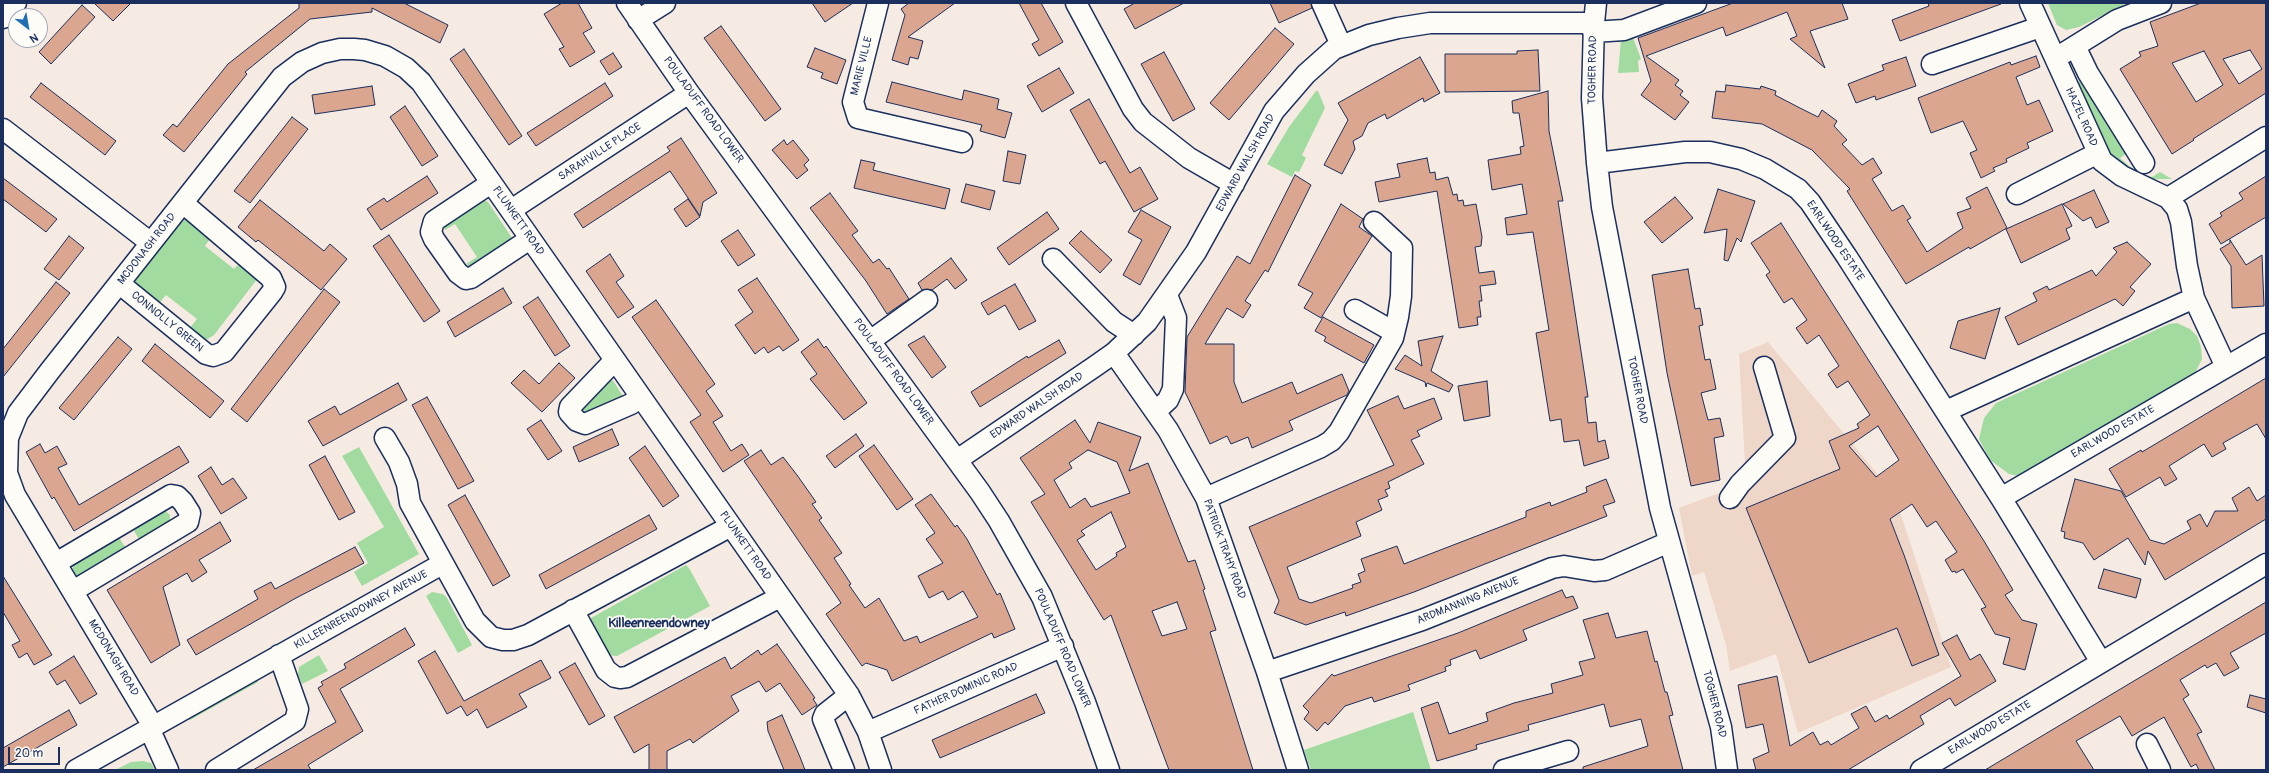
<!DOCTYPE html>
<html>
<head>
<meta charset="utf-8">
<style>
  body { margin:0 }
  #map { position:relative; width:2269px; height:773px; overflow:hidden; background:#f6ebe2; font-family:Pangolin,sans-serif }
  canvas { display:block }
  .frame { position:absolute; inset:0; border:4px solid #1b2f5e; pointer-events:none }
  .north { position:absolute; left:8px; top:8px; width:40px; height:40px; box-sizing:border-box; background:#fdfcf7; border:1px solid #a3aaba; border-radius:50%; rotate:149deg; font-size:11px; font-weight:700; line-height:16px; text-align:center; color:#1b2f5e }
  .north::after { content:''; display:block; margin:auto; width:14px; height:18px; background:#1f6fb2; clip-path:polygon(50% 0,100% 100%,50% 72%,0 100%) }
  .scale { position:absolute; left:8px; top:747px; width:52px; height:18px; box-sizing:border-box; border:2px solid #1b2f5e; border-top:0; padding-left:5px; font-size:12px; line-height:14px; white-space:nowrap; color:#1b2f5e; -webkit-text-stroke:3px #fdfcf7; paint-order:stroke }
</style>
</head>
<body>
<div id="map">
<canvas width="2269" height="773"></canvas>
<div class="frame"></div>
<div class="north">N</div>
<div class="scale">20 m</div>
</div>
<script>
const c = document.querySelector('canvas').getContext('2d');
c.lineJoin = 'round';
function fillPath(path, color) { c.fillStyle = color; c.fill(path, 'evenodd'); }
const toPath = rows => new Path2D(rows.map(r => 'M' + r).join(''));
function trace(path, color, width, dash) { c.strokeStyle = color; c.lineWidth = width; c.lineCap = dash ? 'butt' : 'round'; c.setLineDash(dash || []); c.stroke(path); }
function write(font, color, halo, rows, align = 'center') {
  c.font = font + ' Pangolin,sans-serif'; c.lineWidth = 3.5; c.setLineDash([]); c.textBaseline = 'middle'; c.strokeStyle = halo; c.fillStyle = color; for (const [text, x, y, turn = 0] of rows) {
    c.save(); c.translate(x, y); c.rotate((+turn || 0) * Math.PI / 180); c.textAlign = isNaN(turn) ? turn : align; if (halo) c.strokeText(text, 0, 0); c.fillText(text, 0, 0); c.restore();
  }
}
fillPath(toPath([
  [1768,342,1894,494,1951,667,1798,733,1776,654,1730,671,1726,645,1704,572,1692,576,1679,508,1746,483,1739,354]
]), '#eed6c9');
fillPath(toPath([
  [2048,3,2127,3,2079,27,2066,30,2057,25],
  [1631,32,1641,59,1638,61,1639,72,1618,73,1621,40],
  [2079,80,2127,153,2120,158,2129,166,2145,175,2152,177,2160,172,2172,179,2150,179,2129,170,2112,157,2078,85],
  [1316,91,1318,91,1325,108,1302,155,1306,158,1299,172,1295,171,1292,177,1267,164,1289,127],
  [482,199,488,202,512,238,511,241,470,267,466,264,477,257,455,224,445,230,444,226],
  [187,218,212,236,205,246,234,269,243,259,257,278,255,282,214,335,206,340,202,340,189,329,197,319,166,295,157,306,136,288,135,283,138,275,178,224],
  [2177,323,2190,329,2197,336,2201,347,2202,359,2195,373,2188,379,2018,476,2009,474,1990,460,1979,439,1984,418,1996,403,2169,324],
  [609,378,614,382,624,398,588,419,577,406],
  [359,447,419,554,362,586,354,572,368,563,357,543,384,527,342,456],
  [162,508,170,515,170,528,143,546,130,524],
  [116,533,129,553,78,577,74,573,72,564],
  [686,565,689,568,710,606,617,656,607,655,589,621,591,618],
  [432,592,443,594,447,598,472,645,458,653,426,596],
  [319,655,328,671,302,684,298,675,299,667],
  [256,677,258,682,190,720,187,716],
  [1413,712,1431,770,1311,770,1304,750],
  [143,761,151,763,155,770,115,770,131,762]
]), '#a1dba0');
const building = toPath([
  [94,3,131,3,113,21,94,3],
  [299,3,404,3,448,25,440,43,372,8,372,12,310,19,245,72,247,74,184,152,163,135,173,124,177,127,228,64,299,8,299,3],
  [562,3,578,3,592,28,583,33,595,52,570,67,559,49,564,47,544,14,562,3],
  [812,3,853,3,825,22,812,3],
  [909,3,955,3,908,37,923,41,918,59,910,57,908,65,892,60,905,15,901,9,909,3],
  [1019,3,1041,3,1063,42,1039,56,1032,44,1039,40,1019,3],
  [1135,3,1184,3,1135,29,1124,9,1135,3],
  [1270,3,1311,3,1312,8,1279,23,1270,3],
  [1733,3,1842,3,1848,19,1810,31,1825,68,1790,39,1797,36,1787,12,1726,36,1723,27,1646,56,1679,80,1675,85,1683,91,1680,95,1689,102,1675,120,1641,95,1651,81,1638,38,1733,3],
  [1928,3,2001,3,2001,4,1900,41,1892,20,1929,6,1928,3],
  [2201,3,2266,3,2266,93,2193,139,2194,140,2172,154,2120,69,2141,56,2139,52,2158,46,2150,22,2201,3],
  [2250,50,2262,69,2239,84,2223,59,2250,50],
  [2204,51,2223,85,2196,102,2172,63,2204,51],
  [82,5,95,17,51,64,39,52,82,5],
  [721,26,781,109,765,121,704,38,721,26],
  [1275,28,1294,44,1229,120,1210,103,1275,28],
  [815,48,846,60,837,84,821,78,823,73,807,67,815,48],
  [464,49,522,136,509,145,450,59,464,49],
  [1538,50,1540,91,1445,92,1445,54,1517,54,1517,51,1538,50],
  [1164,52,1195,109,1173,121,1141,64,1164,52],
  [613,53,622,67,609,75,600,61,613,53],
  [2036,56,2040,67,2016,77,2027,105,2039,100,2053,131,2027,143,2029,148,2006,159,2007,162,1993,168,1995,171,1981,178,1970,153,1977,150,1963,121,1931,133,1918,98,2010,62,2011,65,2036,56],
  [1420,57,1440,93,1424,102,1423,98,1387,119,1385,114,1368,123,1362,136,1353,141,1355,149,1342,174,1324,165,1348,120,1338,103,1420,57],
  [1906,57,1916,86,1876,100,1875,96,1856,103,1848,84,1884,70,1882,65,1906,57],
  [1059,68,1074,93,1042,112,1027,86,1059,68],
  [892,82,962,100,964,90,999,99,997,109,1012,113,1005,138,980,131,982,125,886,102,892,82],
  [41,83,116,141,105,155,30,97,41,83],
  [605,83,613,96,536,146,527,133,605,83],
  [1726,85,1760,89,1761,86,1776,91,1775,95,1798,107,1818,117,1822,110,1837,121,1834,126,1847,140,1842,144,1862,165,1873,158,1882,173,1872,179,1892,211,1903,205,1911,218,1907,220,1927,252,1963,228,1957,213,1971,208,1966,198,1987,187,2007,228,1970,249,1969,247,1906,284,1847,191,1850,189,1812,150,1762,124,1712,118,1716,91,1725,92,1726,85],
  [372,86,375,105,315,114,312,95,372,86],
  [1548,91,1549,131,1563,201,1558,201,1588,397,1585,397,1588,423,1596,422,1598,442,1605,440,1609,458,1584,466,1579,440,1564,442,1561,419,1550,421,1536,333,1549,330,1533,232,1507,235,1505,218,1527,214,1522,184,1492,190,1488,160,1521,154,1520,147,1524,146,1519,113,1513,113,1512,101,1548,91],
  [1089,99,1130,173,1140,167,1158,199,1134,212,1105,161,1100,164,1070,110,1089,99],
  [405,106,438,156,422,166,390,117,405,106],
  [292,117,308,129,250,203,234,191,292,117],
  [681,138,717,193,703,202,700,216,670,171,583,228,574,214,670,151,667,147,681,138],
  [784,140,787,145,793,140,809,160,804,165,808,170,797,179,772,150,784,140],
  [1008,151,1026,155,1020,184,1003,181,1008,151],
  [1427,158,1430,173,1435,172,1436,180,1448,177,1453,195,1457,194,1458,201,1463,200,1464,206,1476,204,1482,237,1481,246,1475,247,1479,273,1494,271,1496,284,1480,286,1482,301,1479,301,1481,317,1477,317,1478,325,1459,328,1437,191,1379,202,1375,182,1400,177,1397,164,1427,158],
  [861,160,875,163,873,170,950,189,945,209,854,188,861,160],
  [1295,175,1311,185,1268,272,1265,270,1245,301,1251,305,1243,318,1227,308,1205,344,1234,344,1234,382,1242,403,1292,382,1297,394,1342,374,1349,391,1347,395,1289,421,1293,430,1252,448,1248,437,1231,444,1227,436,1210,444,1185,392,1187,337,1237,256,1250,264,1295,175],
  [427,176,438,193,381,230,367,209,384,198,387,202,427,176],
  [2266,176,2266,217,2221,244,2209,224,2222,216,2220,213,2243,199,2239,193,2266,176],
  [3,178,57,219,46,232,3,199,3,178],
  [966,184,995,191,990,210,961,202,966,184],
  [1718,189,1755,201,1741,242,1737,238,1728,261,1724,260,1727,229,1704,233,1718,189],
  [2094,190,2109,222,2096,228,2091,217,2083,221,2063,204,2094,190],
  [830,193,858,231,852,235,873,263,879,259,887,269,889,268,909,299,887,314,866,281,810,208,830,193],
  [1675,197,1693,218,1662,243,1644,222,1675,197],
  [688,199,700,217,686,227,674,209,688,199],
  [260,200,324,251,330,244,347,259,321,290,258,240,256,242,238,227,260,200],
  [1341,204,1363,219,1359,227,1372,236,1321,318,1304,308,1313,293,1298,285,1341,204],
  [2062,204,2072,226,2066,229,2070,239,2021,263,2006,229,2062,204],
  [1141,210,1171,227,1140,285,1123,275,1142,240,1128,232,1141,210],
  [1047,212,1059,229,1009,265,997,248,1047,212],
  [1781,223,1984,541,2013,590,2005,595,2022,620,2037,624,2025,670,2003,664,2010,638,1995,634,1981,609,1986,607,1963,569,1956,573,1955,571,1952,572,1945,560,1957,552,1936,521,1927,527,1912,504,1890,519,1904,555,1939,655,1912,666,1897,628,1809,663,1746,508,1840,469,1829,441,1859,428,1857,424,1870,415,1848,381,1837,388,1828,374,1839,366,1819,335,1807,344,1796,328,1807,320,1792,298,1784,303,1766,275,1770,272,1751,243,1781,223],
  [1878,426,1899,460,1876,477,1849,446,1878,426],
  [738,230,755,255,738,266,721,241,738,230],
  [1081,231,1112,260,1100,273,1069,243,1081,231],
  [389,235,440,311,424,322,373,246,389,235],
  [69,236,84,248,59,280,44,269,69,236],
  [2230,240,2246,265,2262,255,2264,306,2232,308,2231,266,2220,249,2230,243,2230,240],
  [2127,242,2151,264,2130,287,2135,291,2123,306,2115,299,2018,345,2005,317,2037,301,2033,293,2047,286,2049,290,2092,270,2096,276,2117,252,2113,248,2127,242],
  [610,254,624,276,616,282,634,307,618,318,586,271,610,254],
  [951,258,967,280,955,289,947,279,932,290,922,290,918,283,951,258],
  [1688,269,1695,309,1700,308,1703,325,1699,326,1705,360,1710,359,1716,389,1701,393,1708,420,1720,418,1724,436,1714,438,1720,480,1691,486,1667,373,1652,275,1688,269],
  [757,278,799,340,783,351,779,346,768,353,764,347,755,354,735,325,753,312,738,290,757,278],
  [56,282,70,293,3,377,3,349,56,282],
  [1015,284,1036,321,1019,330,1005,305,988,315,981,303,1015,284],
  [503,288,512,303,455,337,447,322,503,288],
  [324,289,340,302,247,422,231,409,324,289],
  [538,297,570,346,555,356,523,307,538,297],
  [656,300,715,384,706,391,723,416,713,422,731,451,742,444,749,455,723,472,690,422,701,415,632,317,656,300],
  [2000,308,1985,359,1950,348,1958,321,2000,308],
  [1323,317,1374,345,1364,363,1324,341,1326,337,1315,331,1323,317],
  [924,336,946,367,932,378,908,345,924,336],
  [1443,336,1431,371,1453,385,1449,392,1427,383,1426,387,1425,382,1395,369,1405,355,1422,366,1418,341,1443,336],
  [118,337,132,349,74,420,59,408,118,337],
  [818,339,824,348,826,346,867,403,844,420,810,379,817,374,801,352,818,339],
  [1059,340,1066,353,980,407,971,392,1027,356,1028,358,1059,340],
  [155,344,224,401,210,418,142,361,155,344],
  [559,363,575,378,542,412,511,383,524,370,539,384,559,363],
  [2266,378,2266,439,2257,424,2223,443,2226,449,2212,457,2204,444,2169,466,2177,479,2165,486,2160,477,2126,497,2109,469,2141,450,2142,452,2266,378],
  [1487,381,1490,416,1464,421,1458,386,1487,381],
  [398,383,407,400,323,446,308,421,335,406,340,415,398,383],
  [1398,396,1404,409,1434,398,1442,419,1417,431,1420,436,1411,440,1424,464,1388,482,1390,488,1385,490,1388,496,1378,500,1382,510,1356,522,1361,536,1287,567,1299,599,1311,603,1353,588,1352,585,1361,582,1358,574,1365,571,1361,559,1397,546,1404,564,1526,517,1526,511,1550,502,1551,506,1587,492,1586,487,1606,479,1615,502,1603,506,1607,516,1414,592,1346,616,1345,612,1306,625,1274,613,1279,601,1249,527,1394,465,1367,410,1398,396],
  [427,397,474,481,458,489,412,405,427,397],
  [541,420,562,451,548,460,527,429,541,420],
  [1075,420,1090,443,1098,422,1141,437,1129,471,1148,463,1188,562,1195,560,1205,589,1203,590,1216,630,1210,632,1253,770,1169,770,1111,615,1104,620,1031,502,1045,494,1020,458,1075,420],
  [1088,450,1117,462,1130,493,1091,507,1085,498,1070,508,1054,480,1072,468,1069,463,1088,450],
  [1111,512,1126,547,1116,553,1117,556,1096,570,1077,540,1085,535,1081,531,1111,512],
  [1177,602,1187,629,1162,636,1152,611,1177,602],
  [612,429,619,445,579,462,573,447,612,429],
  [856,434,864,446,835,468,826,456,856,434],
  [40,444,45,453,57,446,67,464,58,468,79,505,179,446,189,462,74,531,54,497,52,499,26,452,40,444],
  [874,445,913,499,897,510,859,456,874,445],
  [645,446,679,496,663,507,629,458,645,446],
  [761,450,771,465,783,457,797,475,816,502,812,504,822,518,819,520,842,553,834,558,851,584,849,585,865,608,879,598,904,641,917,636,920,643,978,617,963,591,948,600,943,591,929,598,918,576,943,563,926,539,935,533,915,505,931,494,955,527,957,525,967,539,997,595,1000,593,1015,629,994,638,992,633,892,681,887,670,866,663,862,666,826,614,841,603,837,597,744,461,761,450],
  [325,456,355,512,339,520,309,465,325,456],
  [211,467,222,485,233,478,247,498,221,514,198,476,211,467],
  [2075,479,2121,491,2150,540,2164,544,2191,529,2187,521,2200,514,2207,527,2215,511,2238,511,2232,498,2249,487,2257,501,2266,495,2266,519,2165,580,2148,551,2145,565,2128,538,2094,560,2083,543,2064,538,2065,532,2061,531,2075,479],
  [465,495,510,576,493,586,448,505,465,495],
  [649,515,657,529,546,589,539,575,649,515],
  [220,522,231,541,199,560,207,572,192,582,187,573,163,587,180,645,151,663,107,590,220,522],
  [355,547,364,563,296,598,196,655,187,640,258,599,254,591,271,582,275,589,355,547],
  [2104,569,2141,579,2136,598,2098,588,2104,569],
  [3,576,52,655,34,665,27,653,19,658,12,645,20,641,3,612,3,576],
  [1562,590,1566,598,1573,596,1578,608,1523,630,1527,640,1480,659,1476,650,1450,660,1451,665,1445,667,1446,671,1408,685,1410,690,1374,702,1372,697,1345,706,1328,725,1325,722,1317,731,1304,719,1309,712,1303,706,1332,674,1334,676,1458,633,1562,590],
  [2266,602,2266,633,2230,653,2239,668,2224,676,2216,663,2207,668,2205,665,2180,680,2189,695,2183,699,2202,732,2197,734,2215,770,2199,770,2196,764,2191,767,2164,717,2132,736,2120,716,2076,741,2094,770,1985,770,2266,602],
  [1608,613,1616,638,1647,631,1655,662,1657,661,1665,692,1667,692,1673,715,1669,716,1683,770,1583,770,1583,767,1648,746,1641,719,1610,727,1604,704,1528,725,1529,730,1476,745,1477,749,1437,761,1421,708,1438,702,1449,734,1488,721,1486,713,1514,703,1553,693,1551,684,1583,675,1579,662,1595,658,1583,620,1608,613],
  [405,628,415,645,340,689,363,731,308,765,311,770,253,770,336,722,318,688,323,685,321,682,346,668,344,664,405,628],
  [1957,635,1970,660,1980,654,1996,681,1955,706,1950,698,1920,716,1924,724,1848,770,1756,770,1753,759,1769,752,1763,724,1746,728,1738,685,1777,676,1790,746,1813,732,1820,745,1828,741,1831,745,1859,728,1851,714,1866,706,1875,722,1887,715,1889,719,1961,676,1942,643,1957,635],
  [777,644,815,698,813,699,817,705,802,715,780,683,766,692,759,681,731,696,739,711,693,743,690,739,667,751,667,770,649,770,649,744,634,753,614,717,725,657,731,669,758,650,761,655,777,644],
  [435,651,464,701,541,660,551,678,519,694,527,707,487,728,477,709,467,716,461,706,447,714,418,661,435,651],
  [74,656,97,694,80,704,65,680,57,685,49,672,74,656],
  [575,663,605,716,589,725,559,672,575,663],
  [1036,694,1045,713,940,758,932,740,1036,694],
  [2250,695,2266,699,2266,713,2247,707,2250,695],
  [69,710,77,725,3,767,3,748,69,710],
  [782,715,800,757,805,770,784,770,768,731,767,722,782,715]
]);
fillPath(building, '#dba68f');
trace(building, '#1b2f5e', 1);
const minor = toPath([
  [627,3,689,93,980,492,999,521,1042,597,1085,702,1109,770],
  [878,3,853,102,858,118,962,142],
  [1076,3,1133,109,1143,122,1189,158,1234,184],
  [1322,3,1341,45],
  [1596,3,1594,23,1592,98,1597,163,1602,207,1660,508,1721,727,1727,770],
  [2030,3,2102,161,2122,176,2168,198,2177,209,2181,222,2187,266,2194,298],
  [3,18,16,3],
  [638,20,665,3],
  [1593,32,1624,30,1696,3],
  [2075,46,2088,73,2144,163],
  [2064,53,2117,20,2161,3],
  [1932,64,2040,27],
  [3,129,151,243],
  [1597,163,1685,152,1710,152,1741,159,1765,169,1798,189,1810,202,1847,257,2001,498],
  [491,183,434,221,431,232,434,239,458,273,466,279,471,278,530,239],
  [2017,194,2098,153],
  [2168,198,2266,137],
  [511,210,689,93],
  [1053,259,1114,322,1134,335],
  [120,284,206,354,213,356,224,352,272,292,275,287,271,278,183,203],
  [1355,310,1394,332],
  [870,341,927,300],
  [1114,353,1168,430,1206,498,1267,672,1298,770],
  [615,360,570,407,569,412,577,421,585,424,631,404,640,397],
  [1156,411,1168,400,1173,389,1176,318,1167,295],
  [1946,411,2194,298,2226,367],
  [385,438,399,462,407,484,410,503,475,621,491,637,503,640,513,640,528,635,731,526],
  [957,460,1094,367,1114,353,1147,322,1196,252,1274,111,1306,74,1334,49,1369,35,1398,28,1430,23,1594,23],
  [1206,498,1321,447,1331,441,1339,432,1393,338,1398,317,1401,296,1402,248,1374,222],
  [1730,498,1740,484,1785,438,1764,367],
  [56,563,171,495,177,496,183,502,190,513,188,522,73,591],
  [573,610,606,670,615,677,620,678,627,677,780,597],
  [2101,662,2001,498,2266,344],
  [1267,672,1422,620,1552,568,1564,566,1594,571,1605,570,1669,542],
  [153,726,15,495,7,473,8,438,18,413,49,372,282,77,302,62,322,53,340,49,354,49,365,50,385,56,406,68,421,82,849,695,868,732,881,770],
  [149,728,168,770],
  [868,732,1063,646],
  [2147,744,2160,770],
  [76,770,442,564],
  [216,770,295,721,298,709,279,655],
  [844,770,823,719,825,714,849,695],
  [1504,770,1568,751],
  [1921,770,2266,564]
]);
trace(minor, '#1b2f5e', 23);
trace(minor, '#fdfcf7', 20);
write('11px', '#1b2f5e', '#fdfcf7', [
  ["MARIE VILLE",862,66,-76],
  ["TOGHER ROAD",1593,70,-89],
  ["POULADUFF ROAD LOWER",703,110,54],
  ["HAZEL ROAD",2081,117,66],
  ["SARAHVILLE PLACE",600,152,-33],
  ["EDWARD WALSH ROAD",1246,163,-61],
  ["PLUNKETT ROAD",518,221,55],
  ["EARLWOOD ESTATE",1835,241,56],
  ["MCDONAGH ROAD",147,249,-52],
  ["CONNOLLY GREEN",167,322,39],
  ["POULADUFF ROAD LOWER",893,372,54],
  ["TOGHER ROAD",1637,390,79],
  ["EDWARD WALSH ROAD",1037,406,-34],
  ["EARLWOOD ESTATE",2113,432,-30],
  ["PLUNKETT ROAD",745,546,55],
  ["PATRICK TRAHY ROAD",1224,549,70],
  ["ARDMANNING AVENUE",1468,601,-22],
  ["KILLEENREENDOWNEY AVENUE",361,610,-29],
  ["POULADUFF ROAD LOWER",1062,648,67],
  ["MCDONAGH ROAD",113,658,59],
  ["FATHER DOMINIC ROAD",966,689,-24],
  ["TOGHER ROAD",1714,704,76],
  ["EARLWOOD ESTATE",1990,728,-31]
]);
write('bold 13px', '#1b2f5e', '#fdfcf7', [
  ["Killeenreendowney",659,624]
]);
</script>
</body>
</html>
